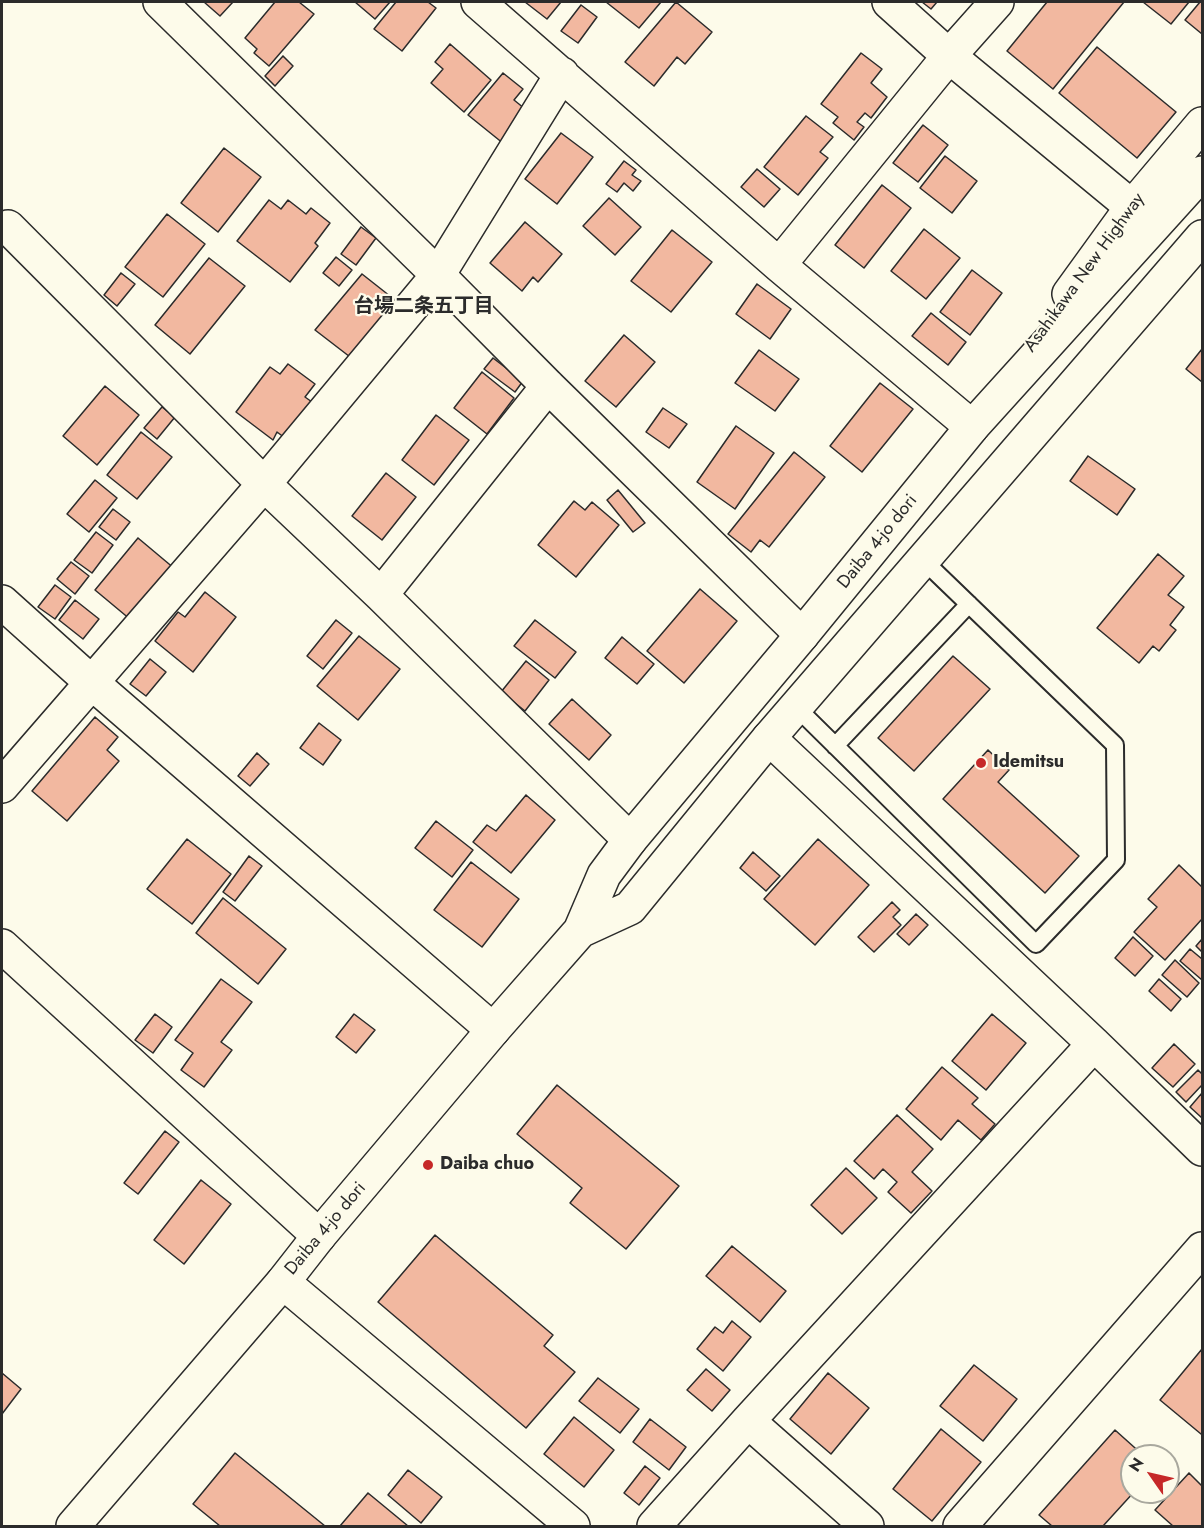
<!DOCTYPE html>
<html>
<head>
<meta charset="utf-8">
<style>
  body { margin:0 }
  #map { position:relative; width:1204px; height:1528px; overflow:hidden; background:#fdfbea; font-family:Jost,sans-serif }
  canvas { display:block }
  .frame { position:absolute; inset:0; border:3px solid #2b2b2b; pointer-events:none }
  .north { position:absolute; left:1120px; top:1444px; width:60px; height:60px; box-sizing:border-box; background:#fdfbea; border:2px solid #a9a89e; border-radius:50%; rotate:304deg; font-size:16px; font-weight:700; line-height:24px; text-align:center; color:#2b2b2b }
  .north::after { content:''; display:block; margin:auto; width:21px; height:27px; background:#c62828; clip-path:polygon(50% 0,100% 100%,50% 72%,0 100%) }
</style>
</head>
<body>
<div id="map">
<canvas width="1204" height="1528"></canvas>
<div class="frame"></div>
<div class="north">N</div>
</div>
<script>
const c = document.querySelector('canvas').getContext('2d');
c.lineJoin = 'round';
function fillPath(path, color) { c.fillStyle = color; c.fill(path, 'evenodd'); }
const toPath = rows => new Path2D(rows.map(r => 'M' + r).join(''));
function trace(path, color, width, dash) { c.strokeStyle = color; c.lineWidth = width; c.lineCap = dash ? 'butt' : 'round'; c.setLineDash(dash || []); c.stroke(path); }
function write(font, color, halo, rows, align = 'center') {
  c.font = font + ' Jost,"Noto Sans JP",sans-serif'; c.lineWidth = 4.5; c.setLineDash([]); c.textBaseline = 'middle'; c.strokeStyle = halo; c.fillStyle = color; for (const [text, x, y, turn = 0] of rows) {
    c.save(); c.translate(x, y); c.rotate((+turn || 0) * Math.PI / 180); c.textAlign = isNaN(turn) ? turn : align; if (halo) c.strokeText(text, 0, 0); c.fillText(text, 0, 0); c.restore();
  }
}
const building = toPath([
  [204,2,233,2,220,16,204,2],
  [275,2,299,2,314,14,269,66,254,53,257,49,245,38,275,2],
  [355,2,390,2,375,19,355,2],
  [396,2,428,2,436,8,402,51,374,29,396,2],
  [525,2,561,2,547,19,525,2],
  [606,2,661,2,639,28,606,2],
  [676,2,712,32,685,64,677,57,654,86,625,62,676,2],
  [922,2,937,2,931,9,922,2],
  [1047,2,1124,2,1053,89,1007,51,1047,2],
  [1143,2,1189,2,1171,24,1143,2],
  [1200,2,1202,2,1202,34,1185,20,1200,2],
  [581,5,597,17,578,43,561,31,581,5],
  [450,44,491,80,464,112,431,83,443,69,435,62,450,44],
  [1097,47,1176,112,1137,158,1059,93,1097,47],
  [861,53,882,69,871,83,887,97,871,118,865,113,857,122,864,127,854,140,833,123,838,117,821,104,861,53],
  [283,56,293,66,275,86,265,76,283,56],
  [503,73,523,89,514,100,530,113,504,144,468,115,503,73],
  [806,116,833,137,820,152,828,158,798,195,764,167,806,116],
  [923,125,948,145,918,182,893,163,923,125],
  [561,133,593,157,557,204,525,179,561,133],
  [224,148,261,177,218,232,181,203,224,148],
  [945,156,977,181,952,213,920,188,945,156],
  [624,161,636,170,632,175,641,181,633,191,624,183,617,192,606,184,624,161],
  [757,169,780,189,764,207,741,187,757,169],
  [882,185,911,208,864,268,835,245,882,185],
  [609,198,641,227,615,255,583,226,609,198],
  [269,200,281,209,288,200,306,214,311,208,330,223,315,243,318,246,290,282,237,241,269,200],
  [167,214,205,244,163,297,125,267,167,214],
  [525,222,562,254,538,282,533,277,522,291,490,263,525,222],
  [361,227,376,238,356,265,341,254,361,227],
  [924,229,960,258,926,299,891,271,924,229],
  [672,230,712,262,671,312,631,281,672,230],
  [336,257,352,270,339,286,323,273,336,257],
  [209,258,245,286,190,354,155,325,209,258],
  [972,270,1002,293,970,335,940,312,972,270],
  [121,273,135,284,117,306,104,295,121,273],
  [362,274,395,300,354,360,315,330,362,274],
  [757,284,791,309,770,339,736,314,757,284],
  [931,313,966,342,948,365,912,336,931,313],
  [624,335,655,362,616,407,585,381,624,335],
  [1202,349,1202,382,1186,369,1202,349],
  [759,350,799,379,775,411,735,383,759,350],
  [493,358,523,381,515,392,484,369,493,358],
  [288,364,315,384,305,397,312,402,285,438,277,432,273,440,236,412,270,367,280,374,288,364],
  [482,372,514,398,487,434,454,408,482,372],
  [880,383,913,409,862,472,830,446,880,383],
  [105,386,139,415,97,465,63,436,105,386],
  [162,407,175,417,157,439,144,428,162,407],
  [663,408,687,424,669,448,646,432,663,408],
  [436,415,469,440,434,485,402,460,436,415],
  [736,426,774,453,735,509,697,482,736,426],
  [141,432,172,457,137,499,107,475,141,432],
  [794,452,825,477,769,547,760,540,751,552,728,534,794,452],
  [1088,456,1135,489,1117,515,1070,481,1088,456],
  [386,473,416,497,382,540,352,516,386,473],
  [95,480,117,498,89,532,67,514,95,480],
  [618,490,645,523,633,532,607,500,618,490],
  [574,501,585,510,592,502,619,525,576,577,538,545,574,501],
  [113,509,130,522,116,540,99,527,113,509],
  [96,532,113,545,92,573,74,560,96,532],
  [138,538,175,569,131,620,95,590,138,538],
  [1158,554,1184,576,1168,595,1184,607,1170,625,1176,630,1159,651,1153,646,1139,663,1097,628,1158,554],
  [71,562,89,576,75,594,57,579,71,562],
  [55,585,71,597,55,619,38,607,55,585],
  [700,589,737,621,684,683,647,651,700,589],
  [205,592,236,617,193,672,155,641,178,612,185,617,205,592],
  [75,600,99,619,83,639,59,620,75,600],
  [336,620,352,633,323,669,307,656,336,620],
  [535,620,576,652,555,678,514,646,535,620],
  [359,636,400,669,358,720,317,686,359,636],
  [622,637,654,664,637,684,605,658,622,637],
  [953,656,990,689,914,771,878,738,953,656],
  [150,659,166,672,146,696,130,684,150,659],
  [526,661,549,680,525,711,501,692,526,661],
  [572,699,611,735,589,760,549,724,572,699],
  [95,717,118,737,107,750,119,761,67,821,32,791,95,717],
  [319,723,341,740,323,765,300,748,319,723],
  [988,750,1009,770,998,782,1079,856,1045,893,943,799,988,750],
  [257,753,269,764,250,786,238,776,257,753],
  [526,795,555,820,511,873,473,842,487,825,496,831,526,795],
  [436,821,473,850,452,877,415,848,436,821],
  [187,839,231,874,192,924,147,889,187,839],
  [818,839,869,885,815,945,764,899,818,839],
  [753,852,780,876,766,891,740,868,753,852],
  [249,856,262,866,235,901,223,892,249,856],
  [471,862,519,899,482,947,434,910,471,862],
  [1179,865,1202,887,1202,919,1165,960,1134,932,1157,907,1148,899,1179,865],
  [223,898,286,949,258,984,196,933,223,898],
  [892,902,900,910,893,917,901,925,874,952,858,937,892,902],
  [916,914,928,925,909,945,897,934,916,914],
  [1133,937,1153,956,1135,976,1115,958,1133,937],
  [1202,939,1202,952,1196,946,1202,939],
  [1190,949,1202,959,1202,980,1180,961,1190,949],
  [1175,960,1199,983,1187,997,1162,975,1175,960],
  [221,979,252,1002,221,1042,232,1050,204,1087,181,1070,193,1053,175,1040,221,979],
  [1159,979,1181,999,1171,1011,1149,991,1159,979],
  [155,1014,172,1027,153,1053,135,1040,155,1014],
  [354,1014,375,1030,356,1053,336,1037,354,1014],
  [992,1014,1026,1043,986,1090,952,1061,992,1014],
  [1174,1044,1195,1064,1173,1087,1152,1068,1174,1044],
  [942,1067,978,1098,972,1104,995,1124,981,1140,958,1120,941,1140,906,1109,942,1067],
  [1198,1070,1202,1074,1202,1085,1186,1102,1176,1092,1198,1070],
  [557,1085,679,1186,626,1249,570,1203,582,1188,517,1134,557,1085],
  [1202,1093,1202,1118,1190,1107,1202,1093],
  [897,1115,933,1149,912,1172,932,1191,911,1213,888,1192,897,1182,883,1169,874,1179,854,1161,897,1115],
  [165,1131,179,1142,138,1194,124,1183,165,1131],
  [846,1168,877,1198,842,1234,811,1205,846,1168],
  [201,1180,231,1204,184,1264,154,1240,201,1180],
  [435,1235,553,1335,544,1346,575,1372,526,1428,378,1302,435,1235],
  [732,1246,786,1291,760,1322,706,1276,732,1246],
  [732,1321,751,1337,723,1371,697,1349,715,1327,723,1333,732,1321],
  [1202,1349,1202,1433,1201,1434,1160,1400,1202,1349],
  [974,1365,1017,1399,983,1441,940,1406,974,1365],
  [706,1369,730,1390,712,1411,687,1390,706,1369],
  [2,1373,21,1389,2,1414,2,1373],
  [828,1373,869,1408,831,1454,790,1419,828,1373],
  [598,1378,639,1409,620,1433,579,1401,598,1378],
  [574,1417,614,1450,584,1487,544,1454,574,1417],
  [650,1419,686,1447,669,1470,633,1442,650,1419],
  [941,1429,981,1462,932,1521,893,1489,941,1429],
  [1115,1430,1144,1456,1132,1456,1132,1492,1134,1492,1103,1526,1052,1526,1039,1515,1115,1430],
  [235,1453,325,1526,220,1526,193,1504,235,1453],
  [645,1466,660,1478,639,1505,624,1493,645,1466],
  [408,1470,442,1497,421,1523,388,1495,408,1470],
  [1189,1473,1202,1486,1202,1526,1173,1526,1155,1510,1189,1473],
  [368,1493,408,1526,340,1526,368,1493]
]);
fillPath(building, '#f2b8a0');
trace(building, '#2b2b2b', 1.5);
const lane = toPath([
  [796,707,1036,944,1116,860,1115,745,923,560],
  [835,746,969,604]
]);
const street = toPath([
  [160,2,438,275,548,386,802,635],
  [478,2,779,265,972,427],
  [889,2,949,56,1132,207],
  [8,227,264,484,381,595,630,840],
  [779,265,949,56,997,2],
  [381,595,548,386],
  [2,602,91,682,493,1030],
  [769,738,1094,1044,1202,1149],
  [2,786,264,484,438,275,562,74],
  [2,946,319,1236],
  [283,1282,573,1526],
  [748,1421,867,1526],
  [654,1526,748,1421,1094,1044],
  [960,1526,1202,1249]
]);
const highway = toPath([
  [1069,294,1132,207,1202,124],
  [580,931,630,908,769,738,1202,237],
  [73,1526,283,1282,319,1236,493,1030,580,931,604,875,630,840,802,635,972,427,1202,173]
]);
trace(lane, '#2b2b2b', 20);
trace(street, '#2b2b2b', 36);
trace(highway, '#2b2b2b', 36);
trace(lane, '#fdfbea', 16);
trace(street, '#fdfbea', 33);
trace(highway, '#fdfbea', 33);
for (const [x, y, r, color] of [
  [981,763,6,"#c62828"],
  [428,1165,6,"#c62828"]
]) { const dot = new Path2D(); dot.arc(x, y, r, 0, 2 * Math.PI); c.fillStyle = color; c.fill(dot); trace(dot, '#fdfbea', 2); }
write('18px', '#2b2b2b', '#fdfbea', [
  ["Asahikawa New Highway",1085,273,-54],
  ["Daiba 4-jo dori",878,542,-51],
  ["Daiba 4-jo dori",326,1229,-50]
]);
write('bold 18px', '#2b2b2b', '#fdfbea', [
  ["Idemitsu",993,763],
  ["Daiba chuo",440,1165]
], 'left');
write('bold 20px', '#2b2b2b', '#fdfbea', [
  ["台場二条五丁目",424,307]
]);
</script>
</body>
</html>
